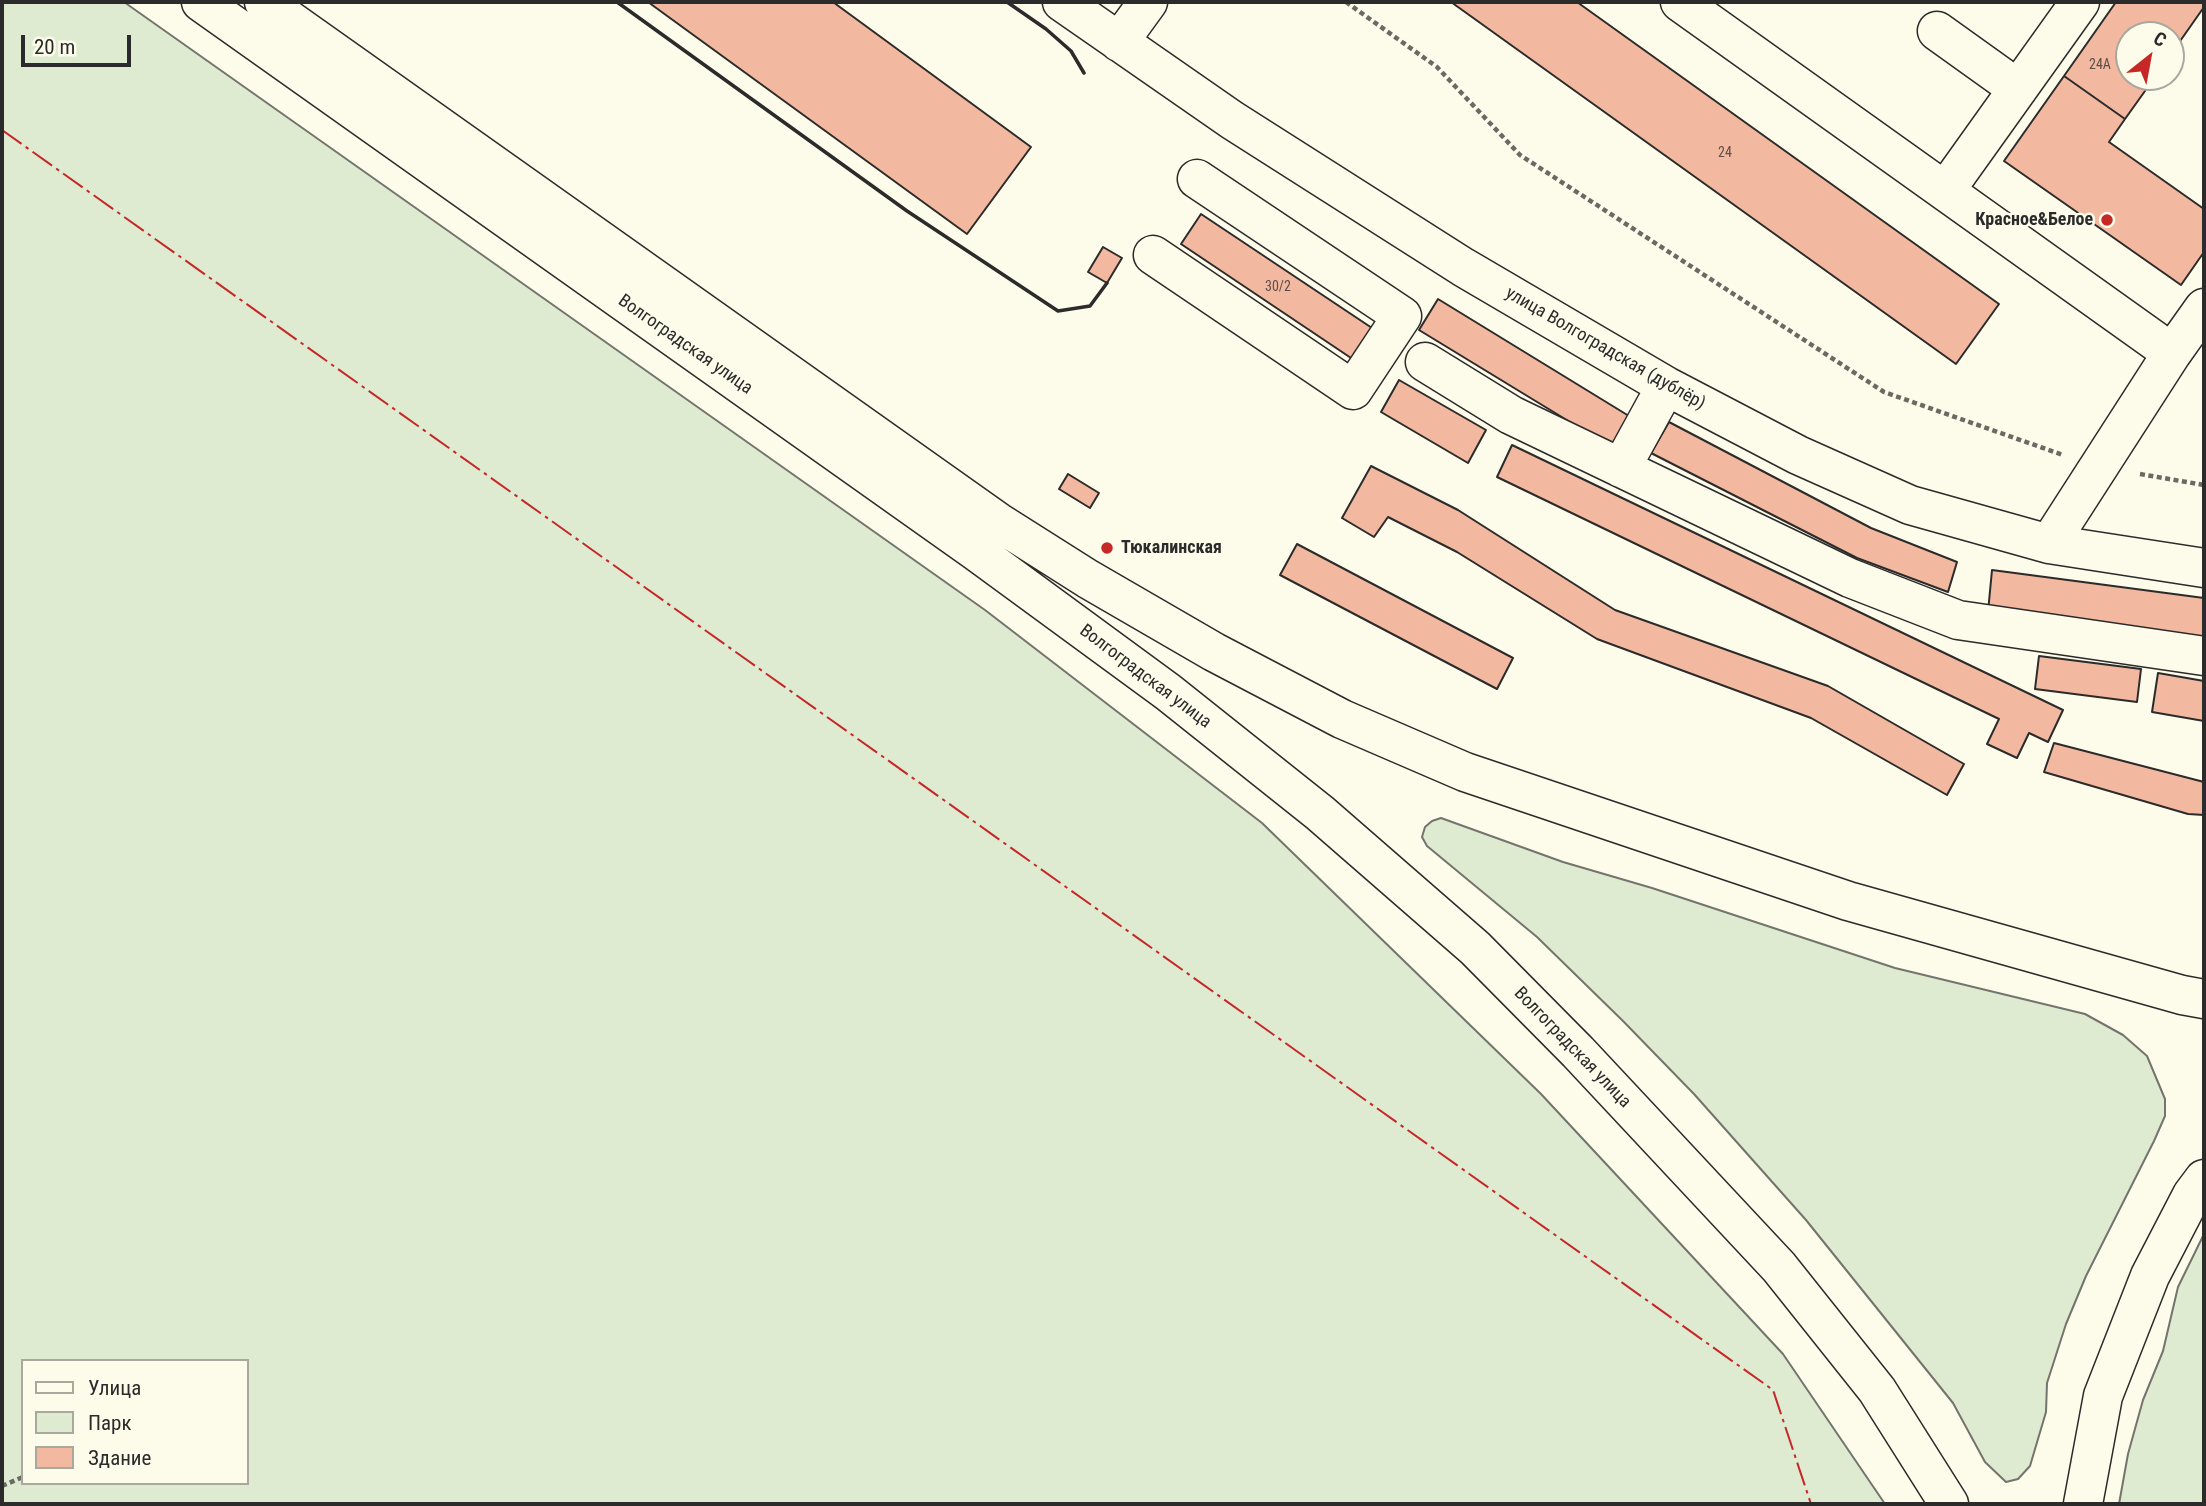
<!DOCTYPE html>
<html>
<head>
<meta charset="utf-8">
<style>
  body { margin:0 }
  #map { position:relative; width:2206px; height:1506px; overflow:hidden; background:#fdfbea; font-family:"Roboto Condensed",sans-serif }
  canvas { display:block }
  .frame { position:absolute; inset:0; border:4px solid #2b2b2b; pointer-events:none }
  .legend { position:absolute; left:21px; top:1359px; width:228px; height:126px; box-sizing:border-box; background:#fdfbea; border:2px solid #a9a89e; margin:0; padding:9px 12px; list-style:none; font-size:21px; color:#2b2b2b }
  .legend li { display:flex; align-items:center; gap:14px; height:35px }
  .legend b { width:35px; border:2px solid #a9a89e }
  .north { position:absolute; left:2115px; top:21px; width:70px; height:70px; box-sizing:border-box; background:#fdfbea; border:2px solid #a9a89e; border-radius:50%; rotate:31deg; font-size:19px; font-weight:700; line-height:28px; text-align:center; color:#2b2b2b }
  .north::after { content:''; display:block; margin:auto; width:24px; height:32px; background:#c62828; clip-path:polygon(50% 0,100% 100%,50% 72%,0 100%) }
  .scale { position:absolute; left:21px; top:35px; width:110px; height:32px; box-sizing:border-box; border:4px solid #2b2b2b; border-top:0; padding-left:9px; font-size:21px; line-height:24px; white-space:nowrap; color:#2b2b2b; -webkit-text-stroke:5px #fdfbea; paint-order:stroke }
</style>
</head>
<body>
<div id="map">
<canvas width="2206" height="1506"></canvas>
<div class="frame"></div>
<ul class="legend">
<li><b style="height:9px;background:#fdfbea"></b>Улица</li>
<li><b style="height:19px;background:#deebd1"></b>Парк</li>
<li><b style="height:19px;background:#f2b8a0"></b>Здание</li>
</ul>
<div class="north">С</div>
<div class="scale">20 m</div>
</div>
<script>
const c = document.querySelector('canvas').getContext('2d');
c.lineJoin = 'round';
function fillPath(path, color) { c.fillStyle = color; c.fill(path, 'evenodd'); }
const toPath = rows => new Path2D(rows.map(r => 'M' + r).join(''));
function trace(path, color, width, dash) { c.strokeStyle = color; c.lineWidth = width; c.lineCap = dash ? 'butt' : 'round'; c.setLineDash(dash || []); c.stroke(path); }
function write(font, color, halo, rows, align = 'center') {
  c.font = font + ' "Roboto Condensed",sans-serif'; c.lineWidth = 5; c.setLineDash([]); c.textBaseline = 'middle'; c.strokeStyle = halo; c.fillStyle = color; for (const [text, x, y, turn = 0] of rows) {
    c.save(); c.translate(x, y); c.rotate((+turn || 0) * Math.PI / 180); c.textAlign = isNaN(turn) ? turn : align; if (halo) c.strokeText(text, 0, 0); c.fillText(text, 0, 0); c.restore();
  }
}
const green = toPath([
  [2,2,124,2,985,610,1262,823,1541,1094,1783,1354,1885,1504,2,1504,2,2],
  [23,1361,247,1361,247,1483,23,1483,23,1361],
  [1441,818,1563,862,1652,888,1895,968,2085,1014,2123,1035,2147,1056,2165,1099,2165,1116,2154,1141,2086,1276,2066,1324,2047,1383,2046,1412,2030,1466,2018,1479,2006,1482,1985,1462,1953,1403,1806,1220,1694,1094,1623,1021,1537,937,1427,846,1422,837,1425,827,1432,821,1441,818],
  [2204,1234,2204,1504,2119,1504,2128,1454,2143,1400,2163,1351,2178,1287,2204,1234]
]);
fillPath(green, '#deebd1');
trace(green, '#74746e', 2);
const building = toPath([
  [648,2,833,2,1031,147,967,234,648,2],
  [1451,2,1577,2,1999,304,1956,364,1451,2],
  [2116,2,2204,2,2204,7,2171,54,2171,35,2129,35,2129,77,2155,77,2125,119,2064,76,2116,2],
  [2064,76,2125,119,2109,142,2204,209,2204,252,2181,285,2004,161,2064,76],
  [1201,214,1375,330,1354,360,1181,244,1201,214],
  [1103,247,1122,258,1107,283,1088,272,1103,247],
  [1438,299,1629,416,1611,447,1419,330,1438,299],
  [1399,380,1486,430,1468,463,1381,412,1399,380],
  [1669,422,1871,528,1957,562,1948,592,1857,558,1651,453,1669,422],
  [1512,445,2063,710,2048,742,2029,733,2017,758,1987,744,1999,719,1497,477,1512,445],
  [1371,466,1458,510,1615,610,1828,686,1964,764,1947,795,1811,718,1597,639,1457,552,1388,517,1374,537,1342,518,1371,466],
  [1068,474,1099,493,1090,508,1059,489,1068,474],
  [1297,544,1513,658,1497,689,1280,575,1297,544],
  [1992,570,2204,598,2204,641,1988,612,1992,570],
  [2039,656,2141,669,2137,702,2035,689,2039,656],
  [2158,673,2204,681,2204,721,2152,712,2158,673],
  [2054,743,2204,782,2204,815,2188,814,2044,772,2054,743]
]);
fillPath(building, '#f2b8a0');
trace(building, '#2b2b2b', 2);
const minor = toPath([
  [1062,2,1232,120,1463,267,1666,386,1798,455,1910,505,2049,544,2204,568],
  [1680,2,2172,353,2049,544],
  [1937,31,2018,89],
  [1119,42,1148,2],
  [1945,191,2080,2],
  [1153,255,1353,390,1402,316,1197,179],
  [2172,353,2204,308],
  [1425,362,1511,415,1850,578,1958,620,2204,656],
  [1621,468,1666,386]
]);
const major = toPath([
  [201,2,977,552,1168,692,1320,813,1475,948,1578,1052,1779,1267,1877,1390,1949,1504],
  [264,2,998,522,1088,579,1214,652,1342,719,1465,772,1848,901,2182,995,2204,999],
  [2083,1504,2103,1396,2150,1276,2192,1195,2204,1179]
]);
trace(minor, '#2b2b2b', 41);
trace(major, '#2b2b2b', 41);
trace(toPath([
  [1346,2,1437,67,1520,155,1884,392,2063,455],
  [2140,474,2204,485],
  [2,1486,23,1477]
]), '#6a6964', 4.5, [5, 3.5]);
trace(minor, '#fdfbea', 38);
trace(major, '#fdfbea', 38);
trace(toPath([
  [617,2,907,211,1058,311,1090,306,1107,283],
  [1007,2,1046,29,1071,51,1084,73]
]), '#2b2b2b', 3.5);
trace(toPath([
  [2,130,1773,1390,1811,1504]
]), '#c62828', 2, [24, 5, 3.5, 5]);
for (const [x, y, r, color] of [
  [2107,220,7,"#c62828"],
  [1107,548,7,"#c62828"]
]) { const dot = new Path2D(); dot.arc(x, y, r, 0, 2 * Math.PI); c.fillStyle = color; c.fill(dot); trace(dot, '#fdfbea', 2.5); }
write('14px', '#5d4e48', null, [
  ["24А",2100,65],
  ["24",1725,153],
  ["30/2",1278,287]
]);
write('bold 18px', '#2b2b2b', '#fdfbea', [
  ["Красное&Белое",2093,220],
  ["Тюкалинская",1121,548,"left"]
], 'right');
write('18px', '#2b2b2b', '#fdfbea', [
  ["Волгоградская улица",685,345,35],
  ["улица Волгоградская (дублёр)",1605,349,30],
  ["Волгоградская улица",1145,677,37],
  ["Волгоградская улица",1572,1048,46]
]);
</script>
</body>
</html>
